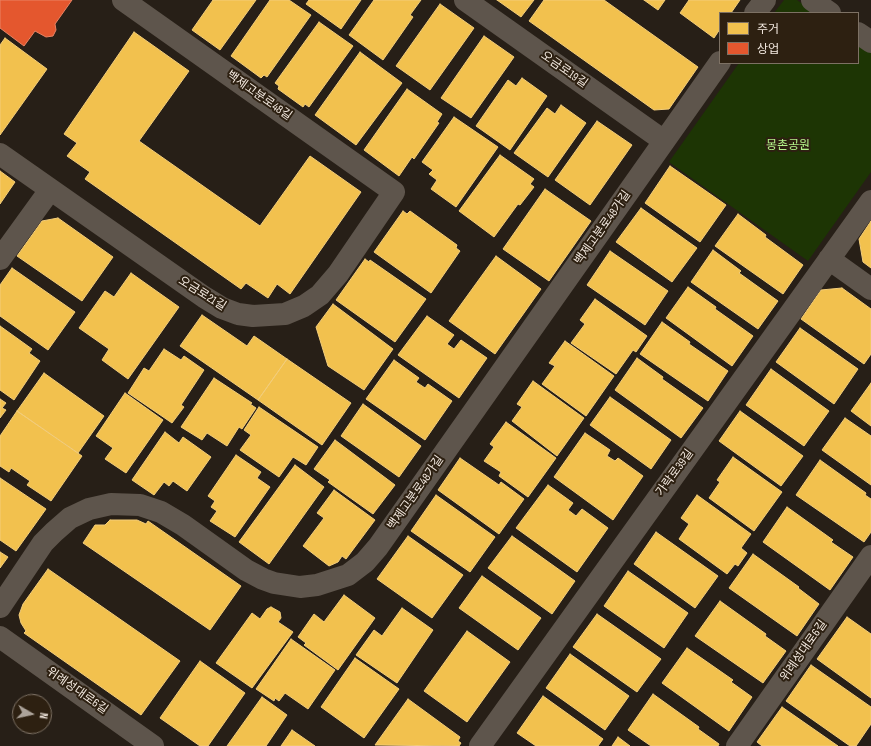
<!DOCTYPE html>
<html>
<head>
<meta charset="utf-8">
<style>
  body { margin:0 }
  #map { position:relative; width:871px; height:746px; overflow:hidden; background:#271f17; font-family:"Sofia Sans Condensed","Noto Sans KR",sans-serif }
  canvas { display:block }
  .legend { position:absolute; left:719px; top:12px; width:140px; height:52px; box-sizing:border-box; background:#2d2011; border:1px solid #7d7164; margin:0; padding:5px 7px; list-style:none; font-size:12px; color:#f4eae1 }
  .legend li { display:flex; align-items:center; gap:8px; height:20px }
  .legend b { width:20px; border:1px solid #7d7164 }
  .north { position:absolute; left:12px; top:694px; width:40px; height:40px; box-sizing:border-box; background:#2d2011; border:1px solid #7d7164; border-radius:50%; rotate:99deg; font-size:11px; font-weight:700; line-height:16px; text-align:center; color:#f4eae1 }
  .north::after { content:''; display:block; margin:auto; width:14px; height:18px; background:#aca39a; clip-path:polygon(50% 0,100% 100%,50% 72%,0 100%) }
</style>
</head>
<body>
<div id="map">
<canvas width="871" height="746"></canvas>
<ul class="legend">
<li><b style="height:11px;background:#f2c14e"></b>주거</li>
<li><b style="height:11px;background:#e4572e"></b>상업</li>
</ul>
<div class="north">N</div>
</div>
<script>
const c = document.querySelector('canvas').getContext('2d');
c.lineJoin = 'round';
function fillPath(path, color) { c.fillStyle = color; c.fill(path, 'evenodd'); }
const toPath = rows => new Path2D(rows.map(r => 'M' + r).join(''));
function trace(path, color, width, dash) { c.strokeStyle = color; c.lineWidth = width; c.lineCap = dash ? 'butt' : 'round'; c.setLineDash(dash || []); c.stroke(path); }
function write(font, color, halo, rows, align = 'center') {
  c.font = font + ' "Sofia Sans Condensed","Noto Sans KR",sans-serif'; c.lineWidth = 4; c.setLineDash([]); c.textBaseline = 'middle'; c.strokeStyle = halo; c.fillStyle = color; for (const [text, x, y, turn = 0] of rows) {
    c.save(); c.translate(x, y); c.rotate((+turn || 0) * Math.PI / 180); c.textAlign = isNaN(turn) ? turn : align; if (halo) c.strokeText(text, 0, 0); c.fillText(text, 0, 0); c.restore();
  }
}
fillPath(toPath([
  [784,0,797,0,815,13,774,13],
  [858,43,871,52,871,172,808,261,669,162,739,63,858,63]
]), '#1d3504');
const homes = toPath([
  [213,0,256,0,220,50,192,30,213,0],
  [270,0,289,0,311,15,267,77,264,75,261,78,231,56,270,0],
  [309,0,361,0,341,29,306,4,309,0],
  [374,0,421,0,410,15,413,17,383,60,349,35,374,0],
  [497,0,534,0,521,17,497,0],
  [544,0,604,0,698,67,669,109,654,110,529,21,544,0],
  [644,0,665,0,658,10,644,0],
  [689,0,740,0,731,13,720,13,720,29,714,38,680,13,689,0],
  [440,4,474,28,430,90,396,66,440,4],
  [319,22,353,46,309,107,305,104,303,107,278,89,279,86,275,83,319,22],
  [134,32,189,71,139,141,260,226,310,156,361,192,290,294,277,284,268,298,246,283,241,289,85,179,90,172,67,156,77,143,64,134,134,32],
  [484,36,514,57,471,118,441,98,484,36],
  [5,38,47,69,0,135,0,45,5,38],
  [360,52,402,83,356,145,315,115,360,52],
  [522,78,547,96,510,150,476,126,508,80,516,86,522,78],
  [407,89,442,114,437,122,439,123,414,159,412,157,399,176,364,150,407,89],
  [561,105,586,123,548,177,514,153,547,108,555,114,561,105],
  [454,117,498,147,456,207,431,189,437,180,429,174,433,170,422,162,454,117],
  [597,121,632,145,590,205,555,180,597,121],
  [500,155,534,179,530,184,534,187,520,205,518,204,494,237,459,211,500,155],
  [670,166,726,205,700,242,645,203,670,166],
  [0,171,15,182,0,204,0,171],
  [545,189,591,221,549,281,503,249,545,189],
  [641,208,697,248,672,282,616,242,641,208],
  [403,211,407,214,410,211,457,245,456,248,460,251,431,293,374,252,403,211],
  [738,214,766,235,765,237,803,265,783,294,715,246,738,214],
  [58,218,113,257,82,301,17,256,42,221,58,218],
  [871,221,871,268,863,262,859,239,871,221],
  [713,250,741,271,739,273,778,301,758,329,691,282,713,250],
  [610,251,668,291,645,325,587,285,610,251],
  [496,256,541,289,495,354,449,321,496,256],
  [365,259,369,262,370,260,426,299,395,342,336,300,365,259],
  [12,268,75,312,48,350,0,316,0,285,12,268],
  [131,273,179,307,128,379,102,360,109,349,79,328,105,291,114,297,131,273],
  [688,287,716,307,715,309,753,336,732,366,666,318,688,287],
  [842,288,871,309,871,354,864,364,801,319,821,290,842,288],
  [595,299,647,336,636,352,633,350,616,374,571,343,585,324,580,320,595,299],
  [333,304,393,349,364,390,328,366,316,327,333,304],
  [202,315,247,346,254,336,287,359,258,400,180,346,202,315],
  [427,316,454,335,447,344,454,349,461,340,487,358,459,398,398,355,427,316],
  [662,322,690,342,689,344,728,371,708,401,640,354,662,322],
  [0,326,32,349,29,353,40,361,14,400,0,390,0,326],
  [800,328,858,369,834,404,776,362,800,328],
  [565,341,614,376,586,416,542,384,555,366,549,363,565,341],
  [164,349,181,360,184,356,204,370,181,405,184,407,172,423,128,393,144,368,149,371,164,349],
  [637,358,663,377,662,379,703,408,681,438,615,390,637,358],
  [287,359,351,403,322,445,258,400,287,359],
  [394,360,419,378,416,382,425,388,428,384,452,401,425,440,366,399,394,360],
  [771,369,829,411,804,446,746,405,771,369],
  [44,373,104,416,78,453,17,411,44,373],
  [214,378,252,403,250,404,256,408,242,429,239,427,227,446,207,433,202,440,181,427,214,378],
  [533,381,584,418,557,456,512,421,522,407,517,404,533,381],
  [871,383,871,426,851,411,871,383],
  [125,393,163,420,126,473,105,459,113,448,96,436,125,393],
  [610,397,671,440,651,469,590,425,610,397],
  [0,399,6,403,2,408,6,410,0,418,0,399],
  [363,404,421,446,399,477,341,436,363,404],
  [259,407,318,447,306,465,293,457,279,477,240,450,251,435,244,430,259,407],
  [17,411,82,456,51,501,27,485,30,481,11,468,9,472,0,466,0,436,17,411],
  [740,411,803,456,781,486,719,441,740,411],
  [845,418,871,436,871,485,822,450,845,418],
  [506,422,556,458,528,497,499,476,501,472,484,461,494,447,490,444,506,422],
  [165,432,179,443,183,437,211,457,187,491,173,481,169,486,164,482,154,495,132,480,165,432],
  [585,433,610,450,607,456,615,461,618,458,643,476,613,520,554,477,585,433],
  [335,440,395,485,373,514,328,482,330,480,314,469,335,440],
  [236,455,261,472,257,478,270,487,235,537,210,521,217,511,211,507,215,501,208,496,236,455],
  [733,457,782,492,754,531,709,498,720,482,717,480,733,457],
  [460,458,499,485,501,482,524,499,499,534,438,490,460,458],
  [820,460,866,493,865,495,871,499,871,532,864,542,796,495,820,460],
  [295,465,324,487,269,564,239,542,295,465],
  [0,478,46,509,16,551,0,540,0,478],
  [548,485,573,503,568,510,576,516,582,509,608,528,577,572,516,528,548,485],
  [334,490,375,520,346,559,342,556,338,562,329,566,303,546,324,518,317,513,334,490],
  [436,495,495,537,470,572,411,531,436,495],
  [697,495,751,534,741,548,747,553,738,566,735,564,727,574,679,539,689,524,681,518,697,495],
  [787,507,833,540,831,542,853,557,830,590,763,542,787,507],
  [110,520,137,520,146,524,148,521,241,586,210,630,83,543,95,525,105,525,110,520],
  [656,532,718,576,695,608,634,564,656,532],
  [408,536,463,575,432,618,377,579,408,536],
  [512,536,575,581,552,614,488,568,512,536],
  [0,552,8,557,0,568,0,552],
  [753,554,799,587,798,588,819,604,797,636,729,588,753,554],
  [48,569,180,661,141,715,24,633,26,631,21,623,19,615,23,604,48,569],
  [628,571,688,613,664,648,604,606,628,571],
  [482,576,541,618,518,650,459,608,482,576],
  [344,595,375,618,338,670,304,645,306,643,298,637,314,614,324,622,344,595],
  [720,601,766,634,765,636,786,651,763,683,695,636,720,601],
  [271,607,280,612,281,618,278,622,293,632,252,688,216,663,252,613,260,619,267,609,271,607],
  [402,608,433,630,397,683,356,655,374,630,382,636,402,608],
  [597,614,661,659,637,692,573,647,597,614],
  [847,617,871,634,871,698,817,659,847,617],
  [467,631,510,662,467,722,424,691,467,631],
  [291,639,335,670,308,709,285,693,279,701,275,698,274,701,256,689,291,639],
  [687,648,733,680,731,682,752,697,729,731,662,683,687,648],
  [570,654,629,696,605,730,546,688,570,654],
  [355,658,399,689,364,738,321,707,355,658],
  [200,661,245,693,208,746,200,746,160,718,200,661],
  [811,665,871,707,871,724,856,746,850,746,786,701,811,665],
  [653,694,699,727,698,729,719,744,718,746,651,746,628,730,653,694],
  [543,696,603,739,598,746,536,746,517,733,543,696],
  [262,697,287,715,266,746,227,746,262,697],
  [408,699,460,737,458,741,461,743,459,746,375,745,408,699],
  [782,707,838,746,762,746,757,742,782,707],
  [292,730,315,746,281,746,292,730],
  [618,737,630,746,612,746,618,737]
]);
fillPath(homes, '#f2c14e');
trace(homes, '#f3cd7a', 1);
const shops = toPath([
  [0,0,72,0,55,24,56,30,53,36,46,37,35,31,24,46,0,28,0,0]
]);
fillPath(shops, '#e4572e');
trace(shops, '#e98364', 1);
trace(toPath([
  [465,0,664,141],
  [812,0,830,13],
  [755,13,765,0],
  [858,33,871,42],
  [0,154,204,297,222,308,238,314,253,316,285,314,304,306,320,295,338,274,394,192,123,0],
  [0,259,50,190],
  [829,259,871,289],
  [0,607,43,543,54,532,70,518,89,509,111,504,140,505,161,512,183,525,246,570,263,579,274,583,300,587,317,585,348,575,365,562,378,547,720,62],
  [0,637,153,746],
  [480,746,871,201],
  [737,746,871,556]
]), '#5e554c', 22);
write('12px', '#f4eae1', '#2d2011', [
  ["오금로19길",564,70,35],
  ["백제고분로48길",259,96,35],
  ["백제고분로48가길",603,228,-55],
  ["오금로21길",202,294,32],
  ["가락로39길",675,473,-54],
  ["백제고분로48가길",416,493,-55],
  ["위례성대로6길",804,651,-55],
  ["위례성대로6길",77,691,35]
]);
write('12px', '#b3f18a', '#2d2011', [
  ["몽촌공원",788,146]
]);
</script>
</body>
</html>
